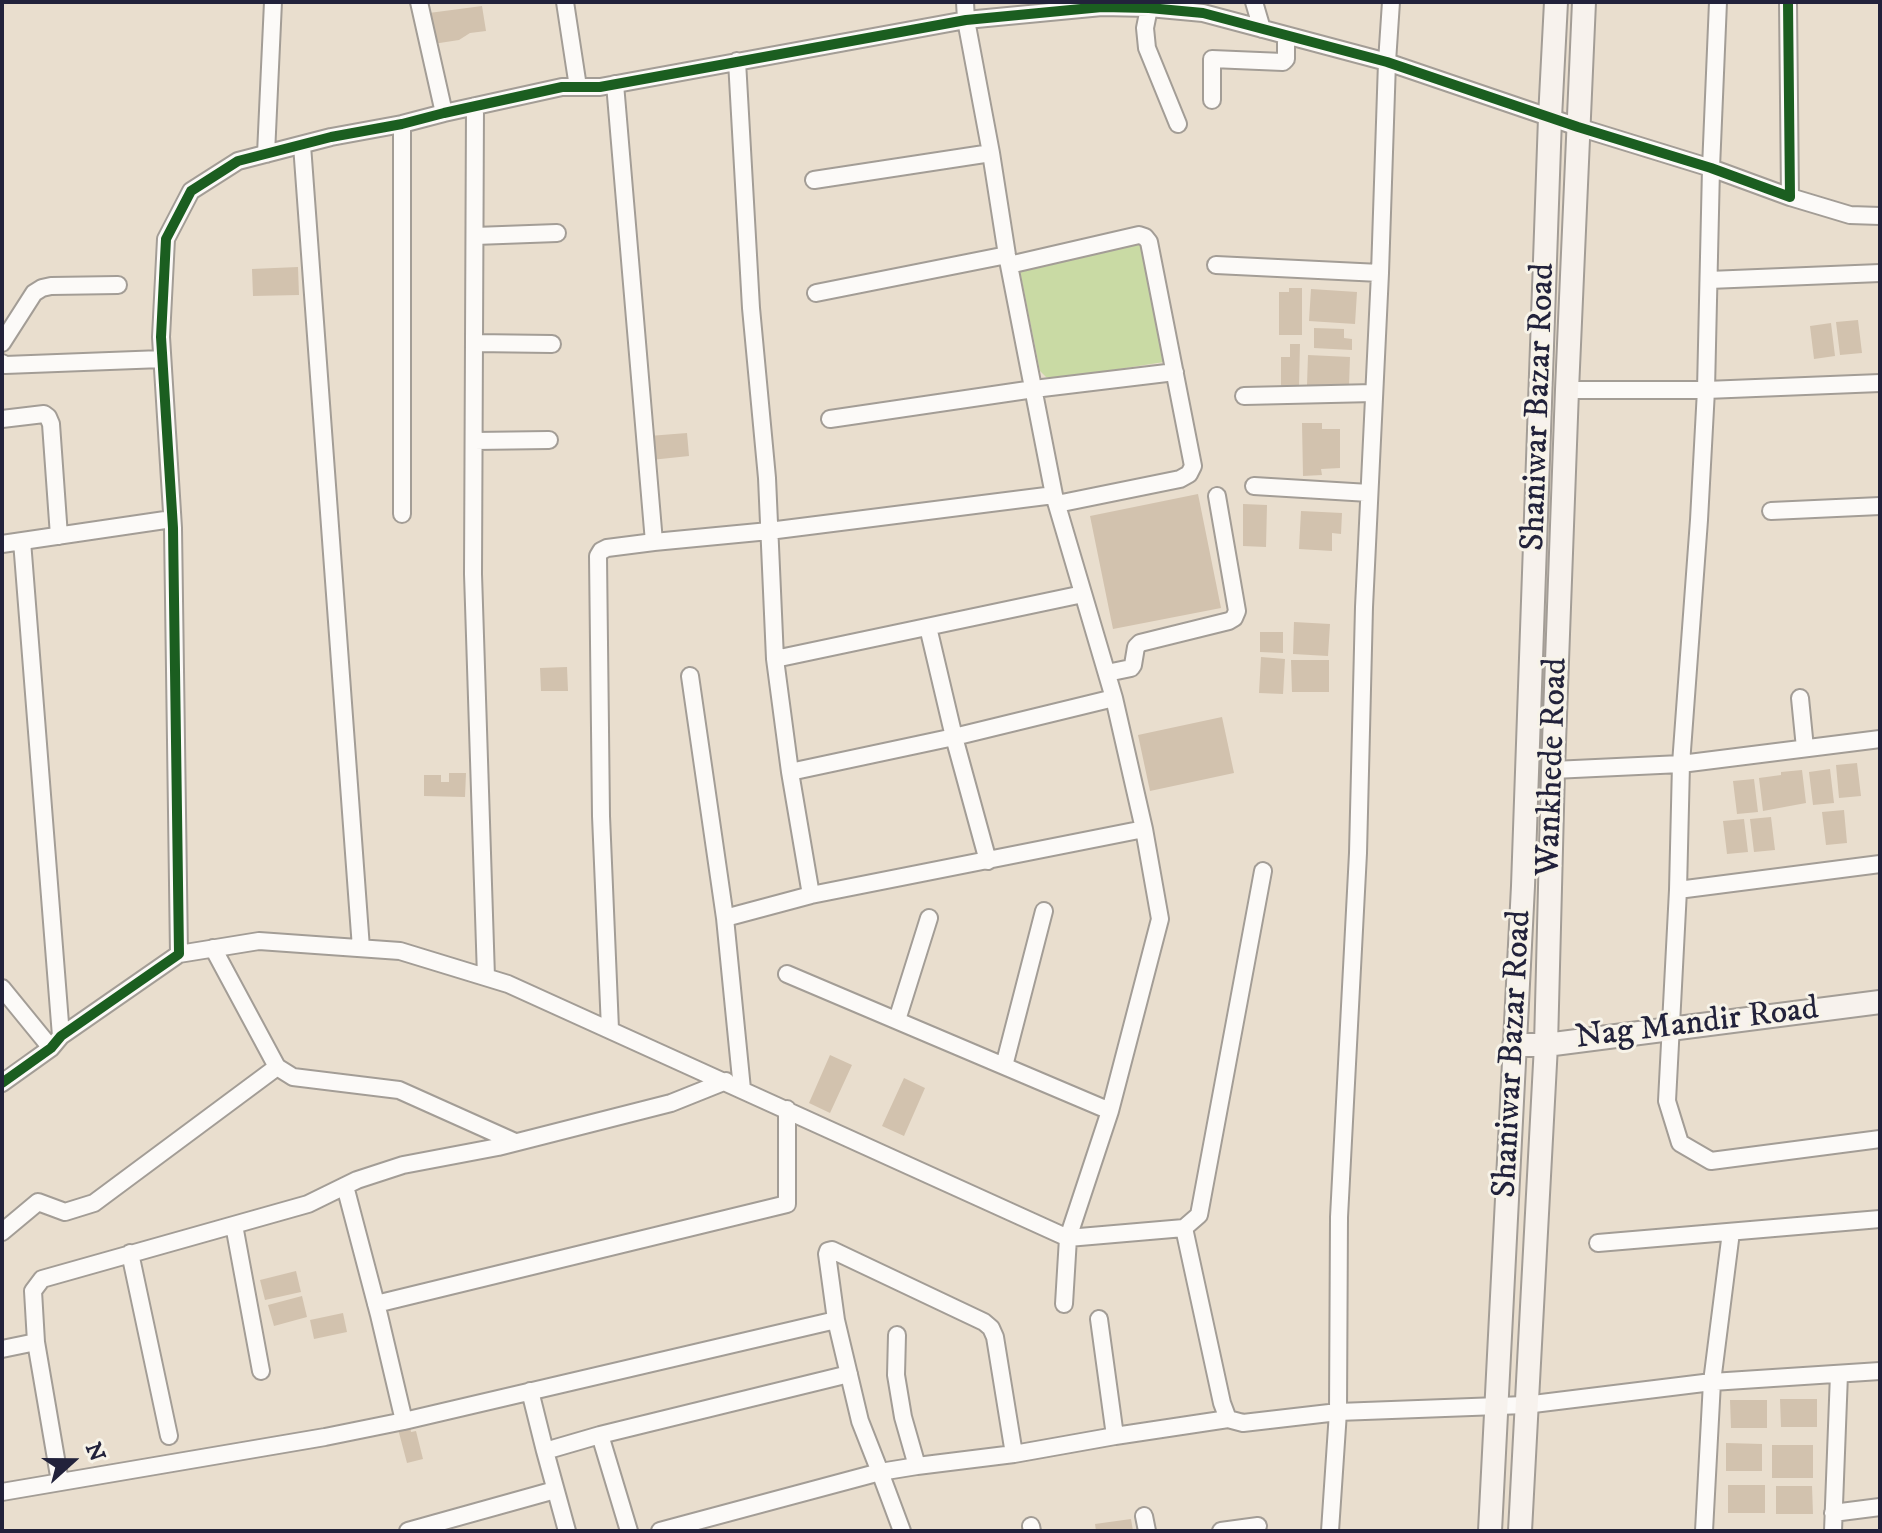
<!DOCTYPE html>
<html>
<head>
<meta charset="utf-8">
<style>
  body { margin:0 }
  #map { position:relative; width:1882px; height:1533px; overflow:hidden; background:#e9dece; font-family:"IM FELL DW Pica",serif }
  canvas { display:block }
  .frame { position:absolute; inset:0; border:4px solid #22223b; pointer-events:none }
  .north { position:absolute; left:32px; top:1421px; width:80px; height:80px; -webkit-text-stroke:6px #f7f3e8; paint-order:stroke; rotate:69deg; font-size:22px; font-weight:700; line-height:32px; text-align:center; color:#22223b }
  .north::after { content:''; display:block; margin:auto; width:28px; height:36px; background:#22223b; clip-path:polygon(50% 0,100% 100%,50% 72%,0 100%) }
</style>
</head>
<body>
<div id="map">
<canvas width="1882" height="1533"></canvas>
<div class="frame"></div>
<div class="north">N</div>
</div>
<script>
const c = document.querySelector('canvas').getContext('2d');
c.lineJoin = 'round';
function fillPath(path, color) { c.fillStyle = color; c.fill(path, 'evenodd'); }
const toPath = rows => new Path2D(rows.map(r => 'M' + r).join(''));
function trace(path, color, width, dash) { c.strokeStyle = color; c.lineWidth = width; c.lineCap = dash ? 'butt' : 'round'; c.setLineDash(dash || []); c.stroke(path); }
function write(font, color, halo, rows, align = 'center') {
  c.font = font + ' "IM FELL DW Pica",serif'; c.lineWidth = 6; c.setLineDash([]); c.textBaseline = 'middle'; c.strokeStyle = halo; c.fillStyle = color; for (const [text, x, y, turn = 0] of rows) {
    c.save(); c.translate(x, y); c.rotate((+turn || 0) * Math.PI / 180); c.textAlign = isNaN(turn) ? turn : align; if (halo) c.strokeText(text, 0, 0); c.fillText(text, 0, 0); c.restore();
  }
}
fillPath(toPath([
  [1137,242,1141,245,1164,362,1055,379,1046,377,1040,371,1020,271,1021,266]
]), '#c9daa4');
fillPath(toPath([
  [482,6,486,31,470,33,459,40,433,44,429,13],
  [298,267,299,295,253,296,252,269],
  [1289,288,1302,288,1302,335,1279,335,1279,292,1289,292],
  [1311,289,1357,292,1355,324,1309,321],
  [1858,320,1862,353,1840,355,1836,322],
  [1831,323,1835,356,1814,359,1810,326],
  [1314,328,1344,329,1344,338,1352,339,1352,350,1314,348],
  [1290,344,1300,344,1299,387,1281,387,1281,357,1290,357],
  [1308,355,1350,357,1349,386,1307,385],
  [1302,423,1322,423,1322,429,1340,429,1340,468,1321,469,1322,475,1303,476],
  [687,433,689,456,651,460,649,436],
  [1198,494,1221,608,1113,629,1090,516],
  [1243,504,1267,505,1266,547,1243,546],
  [1301,511,1342,513,1341,534,1332,533,1332,551,1299,549],
  [1294,622,1330,624,1328,656,1293,654],
  [1260,632,1283,632,1283,653,1260,652],
  [1261,657,1285,659,1283,694,1259,693],
  [1291,660,1329,660,1329,692,1292,692],
  [567,667,568,691,541,691,540,668],
  [1222,717,1234,773,1150,791,1138,735],
  [1857,763,1861,796,1839,798,1836,765],
  [1830,769,1834,803,1813,805,1809,772],
  [1802,770,1806,803,1763,811,1759,778,1781,775,1781,772],
  [449,773,466,773,465,797,424,796,424,775,441,775,441,782,449,782],
  [1754,779,1758,812,1737,814,1733,781],
  [1844,810,1847,843,1826,845,1822,812],
  [1771,817,1775,850,1754,852,1750,819],
  [1744,819,1748,852,1727,854,1723,821],
  [830,1055,852,1065,830,1113,809,1103],
  [904,1078,925,1088,904,1136,882,1126],
  [296,1271,301,1292,265,1300,260,1280],
  [302,1296,307,1317,274,1326,268,1305],
  [343,1313,347,1332,314,1339,310,1320],
  [1780,1399,1817,1399,1817,1427,1781,1427],
  [1730,1400,1767,1400,1767,1428,1731,1428],
  [410,1425,411,1432,416,1431,423,1459,407,1463,398,1429],
  [1726,1443,1762,1444,1762,1471,1726,1471],
  [1772,1445,1813,1445,1813,1478,1772,1478],
  [1728,1485,1765,1485,1765,1513,1728,1513],
  [1776,1486,1812,1486,1813,1514,1776,1514],
  [1131,1519,1133,1531,1096,1531,1095,1524]
]), '#d2c2ae');
const street = toPath([
  [419,2,444,113],
  [565,2,578,87],
  [965,2,966,20,991,153,1007,255,1054,495,1114,698,1144,829,1160,919,1110,1111,1068,1238,1064,1304],
  [1254,2,1262,29],
  [1718,2,1711,168,1706,390,1880,383],
  [1149,8,1145,28,1147,48,1178,124],
  [737,61,751,308,767,478,775,659,790,772,811,895,725,918,742,1089],
  [615,84,654,542],
  [1212,100,1212,59,1283,62,1286,59,1286,35],
  [475,106,473,574,486,977],
  [302,145,361,948],
  [266,154,273,2],
  [814,180,991,153],
  [1790,197,1850,215,1880,216],
  [475,236,557,233],
  [1009,265,1139,235,1145,237,1149,242,1193,466,1189,474,1180,479,1057,504],
  [1216,265,1380,273],
  [1709,280,1880,273],
  [816,293,1007,255],
  [2,343,34,293,42,288,51,286,118,285],
  [474,343,552,344],
  [2,363,5,365,162,359],
  [1567,390,1706,390,1699,520,1681,764,1880,739],
  [1244,396,1374,393],
  [2,419,44,414,48,417,51,424,59,536],
  [830,419,1034,389,1175,372],
  [474,441,549,440],
  [1254,486,1369,493],
  [1771,511,1880,506],
  [402,514,402,124],
  [22,541,61,1036],
  [2,544,172,519],
  [928,627,954,737,988,861],
  [775,659,1083,594],
  [1107,673,1131,668,1133,665,1136,647,1140,643,1229,621,1234,618,1237,611,1217,496],
  [690,676,725,918],
  [1800,698,1805,748],
  [1553,770,1681,764,1678,890,1880,864],
  [790,772,954,737,1114,698],
  [1678,890,1667,1101,1680,1143,1711,1161,1880,1139],
  [811,895,1144,829],
  [213,948,277,1067,293,1077,399,1090,515,1142],
  [179,954,259,941,400,951,508,984,1068,1238,1184,1228,1222,1403,1228,1419,1243,1423,1338,1412,1525,1405,1712,1382,1880,1371],
  [787,974,1110,1111],
  [2,988,51,1048],
  [897,1020,929,918],
  [610,1029,601,816,598,556,601,551,607,548,654,542,769,531,1054,495],
  [1004,1066,1044,911],
  [2,1083,51,1048,61,1036,179,954,173,528,161,337,166,239,191,191,238,161,331,137,402,124,444,113,562,87,600,87,966,20,1102,7,1149,8,1203,13,1387,62,1578,127,1711,168,1790,197,1788,2],
  [345,1186,379,1315,404,1421],
  [234,1225,261,1371],
  [1184,1228,1199,1215,1263,871],
  [2,1232,38,1202,65,1212,94,1203,277,1067],
  [1598,1243,1880,1219],
  [130,1253,169,1436],
  [376,1304,787,1204,787,1109],
  [1099,1319,1115,1436],
  [836,1320,827,1254,828,1251,832,1250,984,1322,991,1328,995,1337,1014,1454],
  [897,1335,896,1375,903,1417,917,1466],
  [2,1349,36,1342],
  [530,1391,545,1451],
  [60,1482,36,1342,33,1291,42,1279,308,1204,357,1180,403,1165,498,1147,671,1103,726,1081],
  [2,1492,325,1437,404,1421,836,1320,860,1421,880,1472,917,1466,1014,1454,1115,1436,1228,1419],
  [1833,1513,1880,1507],
  [1144,1516,1147,1531],
  [1031,1526,1032,1531],
  [408,1531,555,1490],
  [567,1531,545,1451,600,1435],
  [629,1531,600,1435,849,1374],
  [660,1531,880,1472,902,1531],
  [1221,1531,1258,1526],
  [1330,1531,1338,1412,1339,1217,1358,853,1364,607,1380,273,1387,62,1391,2],
  [1704,1531,1712,1382,1731,1232],
  [1833,1531,1839,1374]
]);
const secondary = toPath([
  [1514,1045,1546,1045,1880,1002],
  [1490,1531,1523,886,1550,118,1556,2],
  [1520,1531,1546,1045,1553,770,1567,390,1584,2]
]);
trace(street, '#a39d96', 20);
trace(secondary, '#a39d96', 26);
trace(street, '#fcfaf8', 16);
trace(secondary, '#f7f2ed', 22);
trace(toPath([
  [2,1083,51,1048,61,1036,179,954,173,528,161,337,166,239,191,191,238,161,331,137,402,124,444,113,562,87,600,87,966,20,1102,7,1149,8,1203,13,1387,62,1578,127,1711,168,1790,197,1788,2]
]), '#1b5e20', 10);
write('34px', '#22223b', '#f7f3e8', [
  ["Shaniwar Bazar Road",1540,407,-88],
  ["Wankhede Road",1554,767,-88],
  ["Nag Mandir Road",1697,1025,-7],
  ["Shaniwar Bazar Road",1514,1054,-87]
]);
</script>
</body>
</html>
